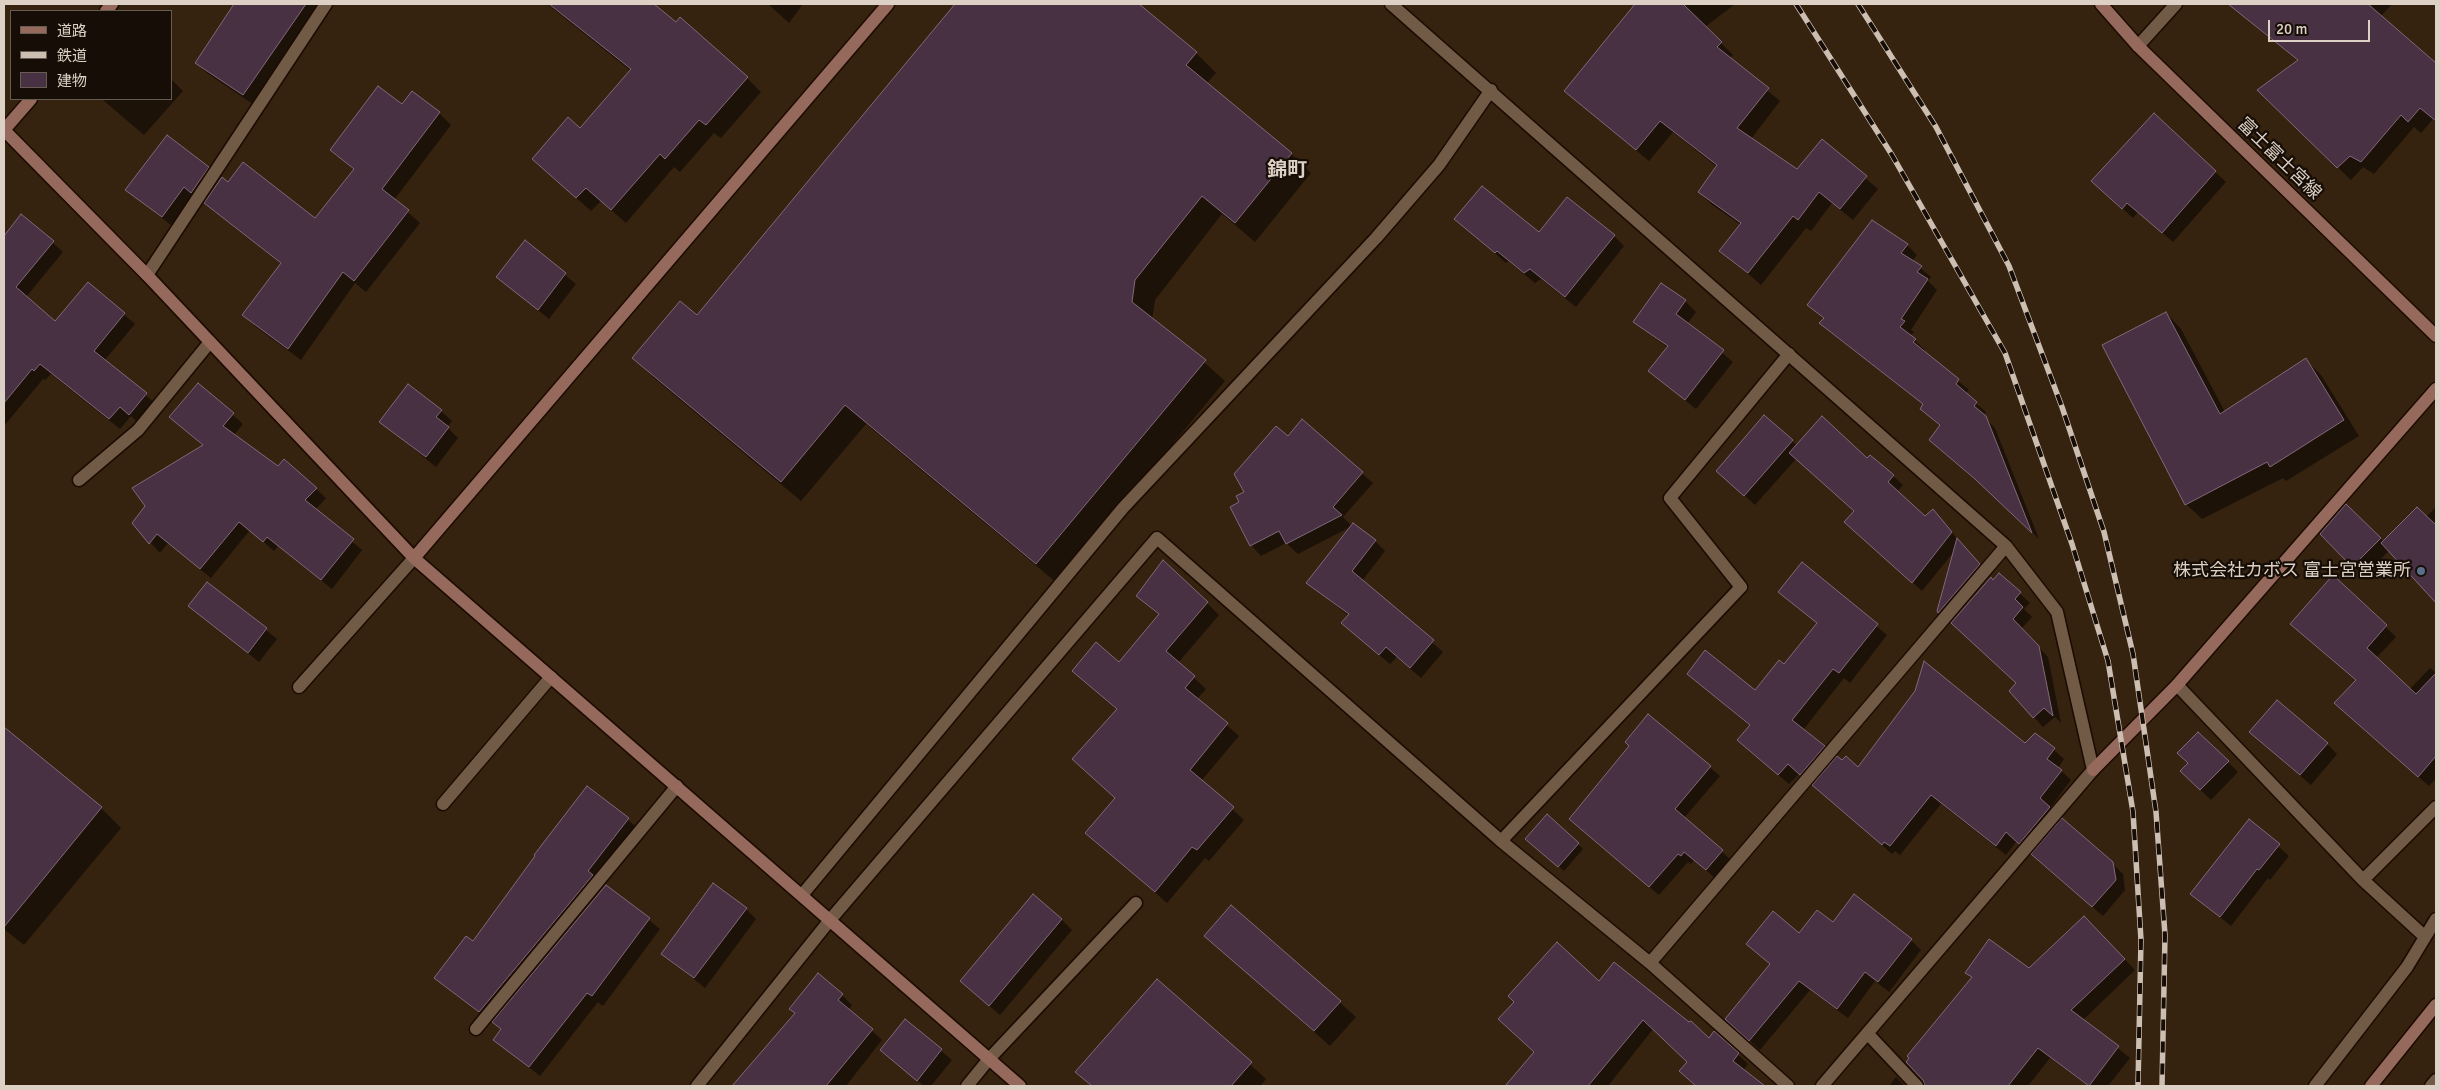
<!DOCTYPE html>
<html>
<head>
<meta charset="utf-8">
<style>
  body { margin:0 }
  #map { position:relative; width:2440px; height:1090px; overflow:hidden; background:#35220f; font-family:Signika,"Noto Sans JP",sans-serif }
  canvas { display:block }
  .frame { position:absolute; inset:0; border:5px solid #ddd0c4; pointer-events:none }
  .legend { position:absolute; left:10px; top:10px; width:162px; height:90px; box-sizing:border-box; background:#160e06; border:1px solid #665c52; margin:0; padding:6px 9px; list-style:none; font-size:15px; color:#ddd0c4 }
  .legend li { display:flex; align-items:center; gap:10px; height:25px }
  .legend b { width:25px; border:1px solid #665c52 }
  .scale { position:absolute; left:2268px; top:20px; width:102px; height:22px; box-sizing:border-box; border:2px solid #ddd0c4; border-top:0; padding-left:6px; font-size:15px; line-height:18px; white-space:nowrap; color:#ddd0c4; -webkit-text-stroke:4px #160e06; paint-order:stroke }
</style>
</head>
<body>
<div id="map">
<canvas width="2440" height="1090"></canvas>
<div class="frame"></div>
<ul class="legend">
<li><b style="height:6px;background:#96695d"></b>道路</li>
<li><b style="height:6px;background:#ccbeb1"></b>鉄道</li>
<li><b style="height:14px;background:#483142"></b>建物</li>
</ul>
<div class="scale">20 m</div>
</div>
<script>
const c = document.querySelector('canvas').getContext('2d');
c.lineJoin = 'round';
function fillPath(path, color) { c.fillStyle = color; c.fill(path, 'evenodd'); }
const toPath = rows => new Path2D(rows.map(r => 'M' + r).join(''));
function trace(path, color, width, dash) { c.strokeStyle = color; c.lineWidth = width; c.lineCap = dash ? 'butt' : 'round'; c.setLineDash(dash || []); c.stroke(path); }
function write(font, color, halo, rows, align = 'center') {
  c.font = font + ' Signika,"Noto Sans JP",sans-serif'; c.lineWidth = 4.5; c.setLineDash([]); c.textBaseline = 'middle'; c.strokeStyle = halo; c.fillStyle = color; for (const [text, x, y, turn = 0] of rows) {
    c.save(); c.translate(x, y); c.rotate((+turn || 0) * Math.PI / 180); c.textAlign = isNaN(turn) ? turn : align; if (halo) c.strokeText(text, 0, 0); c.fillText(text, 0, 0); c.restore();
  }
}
fillPath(toPath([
  [237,4,320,4,254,105,207,73,196,63],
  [547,4,652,4,747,78,761,92,721,138,714,133,680,172,674,167,626,223,601,201,591,211,533,159,581,130,631,71],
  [768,4,803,4,789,23],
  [957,4,1137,4,1196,53,1216,73,1206,84,1291,154,1311,173,1255,242,1222,214,1155,300,1152,320,1166,332,1168,330,1225,381,1057,583,866,424,801,501,654,378,634,358,697,317],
  [1641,4,1735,4,1705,27,1733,55,1729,59,1780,101,1751,139,1797,171,1822,141,1878,189,1853,220,1832,203,1811,231,1806,228,1761,285,1721,250,1741,225,1711,204,1699,192,1717,167,1673,132,1649,161,1565,91,1625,18],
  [2240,4,2392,4,2381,16,2436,63,2436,122,2433,119,2421,133,2414,127,2374,174,2363,167,2351,180,2308,139,2299,61,2260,30,2247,17],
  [171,79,183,91,144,135,103,100,171,99],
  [402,106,439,113,451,125,394,200,420,223,366,292,355,283,301,360,256,327,244,315,281,264,206,203,228,184,315,220,354,170,331,150],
  [2154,115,2226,182,2173,242,2138,212,2133,218,2103,191],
  [208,168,218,178,173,227,127,189],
  [22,216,63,252,26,297,55,323,88,284,135,324,104,361,156,404,140,425,131,416,120,429,51,374,45,380,43,379,4,426,4,238],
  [1456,219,1539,234,1614,236,1624,246,1576,307,1541,279,1535,283,1508,261,1506,263],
  [525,242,576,284,549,319,498,277],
  [1907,245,1917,255,1912,261,1931,277,1928,281,1937,290,1911,330,1914,332,1910,336,1925,350,1923,352,1969,390,1965,394,1986,412,1983,416,1995,428,2039,539,1986,488,1930,440,1941,426,1921,409,1924,405,1831,333,1821,323,1824,319,1809,305],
  [1661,284,1685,301,1696,312,1687,324,1733,362,1696,409,1650,371,1668,348,1635,322],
  [2166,313,2181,329,2225,412,2306,360,2321,375,2359,436,2286,481,2283,478,2202,519,2186,504],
  [199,385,243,424,234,435,278,468,316,489,326,498,315,510,362,550,332,589,278,546,274,551,250,530,211,578,168,543,160,553,133,523,203,446,171,417],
  [441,411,452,421,447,427,458,438,436,467,381,422],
  [1302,421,1373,483,1343,517,1352,526,1298,554,1286,543,1261,556,1251,545,1241,503,1246,492],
  [1792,441,1797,446,1868,460,1893,476,1903,485,1897,492,1925,518,1942,521,1989,575,1949,622,1939,611,1956,549,1922,591,1856,531,1855,512,1796,459,1755,505,1728,481],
  [2346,506,2384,542,2426,517,2436,507,2436,601,2390,550,2363,576,2322,534],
  [1375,541,1385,551,1362,581,1443,652,1421,678,1397,657,1390,664,1353,633,1349,616,1308,583],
  [1802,564,1887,635,1850,683,1844,678,1803,730,1834,757,1811,784,1799,774,1789,784,1749,750,1750,726,1688,674,1755,692,1784,665,1818,624,1780,592],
  [1999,575,2030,603,2024,609,2032,617,2021,629,2048,657,2061,723,2055,717,2043,727,2034,717,2017,683,1952,623],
  [2333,577,2396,637,2376,658,2409,690,2430,668,2436,673,2436,778,2429,786,2346,714,2357,681,2302,634],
  [207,583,277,639,259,662,190,606],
  [1137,596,1207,603,1219,615,1178,663,1206,689,1197,699,1239,736,1201,781,1244,820,1209,861,1205,858,1167,903,1087,833,1116,798,1117,710,1073,671,1119,663,1159,615],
  [1648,716,1720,776,1684,818,1731,860,1715,878,1694,860,1691,864,1688,862,1659,895,1580,828],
  [4,729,101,808,121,828,24,945,4,929],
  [2198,733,2238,772,2211,800,2181,771,2189,763],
  [2036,734,2064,759,2058,768,2071,780,2050,808,2059,818,2030,853,2017,841,2006,855,1941,804,1900,855,1895,851,1892,854,1824,795,1858,769,2025,745],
  [2261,742,2327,744,2337,754,2311,785],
  [587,787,639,829,598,882,602,886,490,1022,436,978,474,943],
  [1547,816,1583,849,1564,871,1532,844],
  [2250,821,2289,856,2270,880,2268,878,2231,926,2192,894],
  [2112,863,2123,874,2125,890,2103,916,2043,865],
  [606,886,660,929,603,1006,598,1002,540,1076,495,1040,502,1030,494,1022],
  [1231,906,1356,1017,1330,1046,1206,936],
  [746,909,756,919,705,988,662,953],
  [1061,919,1072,930,1000,1015,972,991],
  [1833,924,1911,940,1921,950,1889,992,1875,981,1848,1018,1810,990,1760,1050,1737,1029,1770,965,1748,944,1799,934],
  [2095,929,2135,970,2083,1020,2130,1058,2108,1086,2088,1086,2050,1058,2028,1086,1925,1086,1973,978,1967,972,2029,970],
  [1157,980,1266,1079,1260,1086,1091,1086,1077,1072],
  [1599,983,1709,1039,1715,1033,1748,1064,1743,1071,1763,1086,1697,1086,1681,1070,1689,1062,1653,1029,1608,1086,1507,1086],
  [842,995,852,1005,849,1009,882,1040,846,1086,734,1086,796,1013],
  [905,1021,952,1060,931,1086,924,1086,882,1050],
  [1896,1077,1905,1086,1889,1086]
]), '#0007');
const building = toPath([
  [234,4,306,4,243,95,195,63,234,4],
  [549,4,654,4,676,22,680,17,748,77,706,125,699,120,665,159,660,154,611,210,586,188,576,198,532,159,568,117,580,128,631,69,549,4],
  [955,4,1139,4,1197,52,1186,65,1292,153,1235,223,1202,196,1135,280,1132,302,1206,360,1036,564,845,405,781,482,632,358,680,301,697,315,955,4],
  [1635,4,1683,4,1722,42,1717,47,1769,88,1737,128,1797,169,1822,139,1867,176,1840,209,1819,192,1798,220,1793,216,1748,273,1719,251,1741,223,1698,192,1717,165,1660,121,1636,150,1564,91,1635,4],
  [2228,4,2368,4,2436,63,2436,121,2420,108,2408,122,2401,115,2361,162,2350,156,2337,168,2257,90,2298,60,2228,4],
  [378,86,402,104,412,91,440,112,382,189,409,210,354,281,343,272,288,349,242,315,281,263,204,203,222,177,228,182,243,162,315,218,354,169,330,150,378,86],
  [2154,113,2216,171,2162,233,2127,203,2122,209,2091,181,2154,113],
  [167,135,209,167,191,193,184,187,162,217,125,190,167,135],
  [1482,186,1539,232,1567,197,1615,235,1565,297,1530,269,1524,273,1497,251,1495,253,1454,219,1482,186],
  [21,214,54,241,16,287,55,321,88,282,125,313,94,351,147,393,129,415,120,407,109,419,40,364,34,371,32,369,4,403,4,236,21,214],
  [1872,220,1908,244,1901,253,1922,266,1917,272,1928,279,1901,319,1905,321,1900,327,1916,339,1913,342,1959,379,1956,384,1977,402,1974,406,1986,416,2032,533,1975,479,1929,440,1940,425,1920,409,1923,404,1819,323,1824,318,1807,305,1872,220],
  [525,240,566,273,538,310,496,277,525,240],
  [1661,283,1686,300,1676,314,1724,350,1685,400,1648,371,1668,346,1633,322,1661,283],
  [2166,312,2220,414,2306,358,2344,420,2270,467,2267,462,2185,505,2102,345,2166,312],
  [198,383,234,413,223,426,278,466,284,459,317,488,305,500,354,539,321,580,267,537,263,542,239,522,200,569,157,534,149,544,132,523,145,506,132,488,203,445,169,417,198,383],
  [408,384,442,410,436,417,449,427,426,457,379,422,408,384],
  [1764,415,1793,440,1744,496,1716,471,1764,415],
  [1822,416,1867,458,1870,455,1894,475,1888,482,1925,516,1933,509,1952,532,1912,583,1844,522,1854,511,1789,453,1822,416],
  [1302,419,1363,472,1333,507,1342,515,1286,544,1279,531,1250,546,1230,507,1239,502,1236,496,1244,492,1234,474,1276,426,1288,436,1302,419],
  [2346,504,2381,538,2352,567,2320,534,2346,504],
  [2417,507,2436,525,2436,603,2381,543,2417,507],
  [1353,523,1376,540,1352,571,1434,640,1410,668,1386,647,1379,655,1341,623,1349,614,1306,583,1353,523],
  [1957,538,1980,564,1938,613,1937,611,1957,538],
  [1163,560,1208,602,1166,651,1195,676,1185,688,1228,723,1190,770,1234,807,1197,850,1192,847,1155,892,1085,833,1115,798,1072,759,1117,709,1072,671,1096,642,1119,662,1159,614,1136,596,1163,560],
  [1802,562,1878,624,1839,673,1833,669,1792,720,1825,746,1800,775,1788,764,1778,775,1737,740,1750,725,1687,674,1705,650,1755,690,1779,660,1784,664,1817,623,1778,592,1802,562],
  [1999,573,2021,592,2015,599,2023,607,2013,619,2039,646,2053,716,2044,708,2033,718,2009,691,2016,683,1951,623,1991,577,1993,580,1999,573],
  [2333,575,2387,625,2367,648,2416,694,2436,673,2436,756,2418,777,2334,703,2356,680,2290,624,2333,575],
  [207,582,267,628,248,653,188,606,207,582],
  [1924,661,2025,743,2035,733,2055,748,2047,759,2062,770,2040,798,2050,807,2019,844,2006,832,1996,846,1931,795,1890,846,1884,842,1882,845,1812,785,1837,756,1842,760,1846,756,1858,767,1915,691,1924,661],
  [2277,700,2328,743,2300,775,2249,732,2277,700],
  [1648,714,1711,766,1675,809,1723,850,1706,870,1684,852,1681,856,1678,854,1649,887,1569,819,1629,746,1625,742,1648,714],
  [4,727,102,807,4,927,4,727],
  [2198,732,2229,761,2200,790,2180,771,2188,763,2177,753,2198,732],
  [587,786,629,818,588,871,593,875,479,1012,434,978,466,936,473,941,535,856,534,855,587,786],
  [1547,814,1579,843,1558,867,1525,839,1547,814],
  [2062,818,2113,862,2116,880,2092,907,2031,854,2062,818],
  [2249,819,2280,844,2259,870,2257,869,2220,917,2190,894,2249,819],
  [713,883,747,908,694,978,661,954,713,883],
  [606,885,650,918,592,996,587,993,529,1067,493,1040,501,1029,492,1022,606,885],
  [1033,894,1062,919,989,1006,960,981,1033,894],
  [1854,894,1912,939,1878,982,1865,972,1837,1009,1799,981,1749,1041,1725,1019,1770,964,1746,944,1773,911,1799,933,1817,910,1833,922,1854,894],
  [1231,905,1341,1001,1314,1031,1204,936,1231,905],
  [2084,916,2125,959,2071,1010,2119,1046,2089,1086,2038,1048,2008,1086,1925,1086,1923,1080,1906,1062,1909,1058,1907,1056,1972,977,1965,973,1989,939,2029,968,2084,916],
  [1557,942,1599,981,1614,962,1689,1022,1691,1021,1709,1038,1714,1031,1739,1053,1733,1061,1765,1086,1696,1086,1679,1071,1687,1062,1643,1020,1588,1086,1505,1086,1534,1052,1498,1019,1514,1002,1508,996,1557,942],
  [818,973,843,994,838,1000,873,1029,826,1086,732,1086,795,1013,789,1009,818,973],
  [1157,979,1252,1062,1231,1086,1092,1086,1075,1072,1157,979],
  [905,1019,942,1049,917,1081,880,1050,905,1019]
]);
fillPath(building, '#483142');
trace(building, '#82687b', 1);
const lane = toPath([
  [1501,841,1741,587,1670,498,1789,354]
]);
const street = toPath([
  [1391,4,2006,546,2057,612,2093,770,1822,1086],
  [2138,46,2176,4],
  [147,275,326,4],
  [79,480,138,430,210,342],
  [2177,685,2363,880,2424,936],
  [299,687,414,558],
  [443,804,551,677],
  [2363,880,2436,807],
  [802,895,1123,508,1376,238,1439,165,1491,90],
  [1650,963,2006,546],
  [476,1029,677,786],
  [1867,1033,1917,1086],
  [697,1086,830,920,1157,538,1501,841,1650,963,1788,1086],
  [967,1086,989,1059,1136,903],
  [2315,1086,2407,967,2436,919],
  [2431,1086,2436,1080]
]);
const secondary = toPath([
  [2101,4,2138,46,2436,336],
  [106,11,112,4],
  [4,130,147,275,414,558,1020,1086],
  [4,130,31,99],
  [414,558,888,4],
  [2093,770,2177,685,2436,389],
  [2371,1086,2436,1005]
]);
trace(lane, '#1c0b00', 15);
trace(street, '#1c0b00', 15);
trace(secondary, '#1c0b00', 15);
trace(lane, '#715b46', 12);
trace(street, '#715b46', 12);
trace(secondary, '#96695d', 12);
const rail = toPath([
  [1796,4,1892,155,2005,353,2072,544,2108,661,2133,812,2141,940,2138,1086],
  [1858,4,1936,127,2009,266,2062,407,2104,532,2133,654,2156,812,2165,935,2162,1086]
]);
trace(rail, '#ccbeb1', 5.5);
trace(rail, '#160e06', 4, [11]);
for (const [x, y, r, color] of [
  [2421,571,5,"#5c6f8a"]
]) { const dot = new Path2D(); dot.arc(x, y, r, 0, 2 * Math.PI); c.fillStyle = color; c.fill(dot); trace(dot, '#160e06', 2); }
write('18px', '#ddd0c4', '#160e06', [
  ["富士富士宮線",2279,159,44]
]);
write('18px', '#ddd0c4', '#160e06', [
  ["株式会社カボス 富士宮営業所",2411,571]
], 'right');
write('bold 20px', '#ddd0c4', '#160e06', [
  ["錦町",1287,171]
]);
</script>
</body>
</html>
